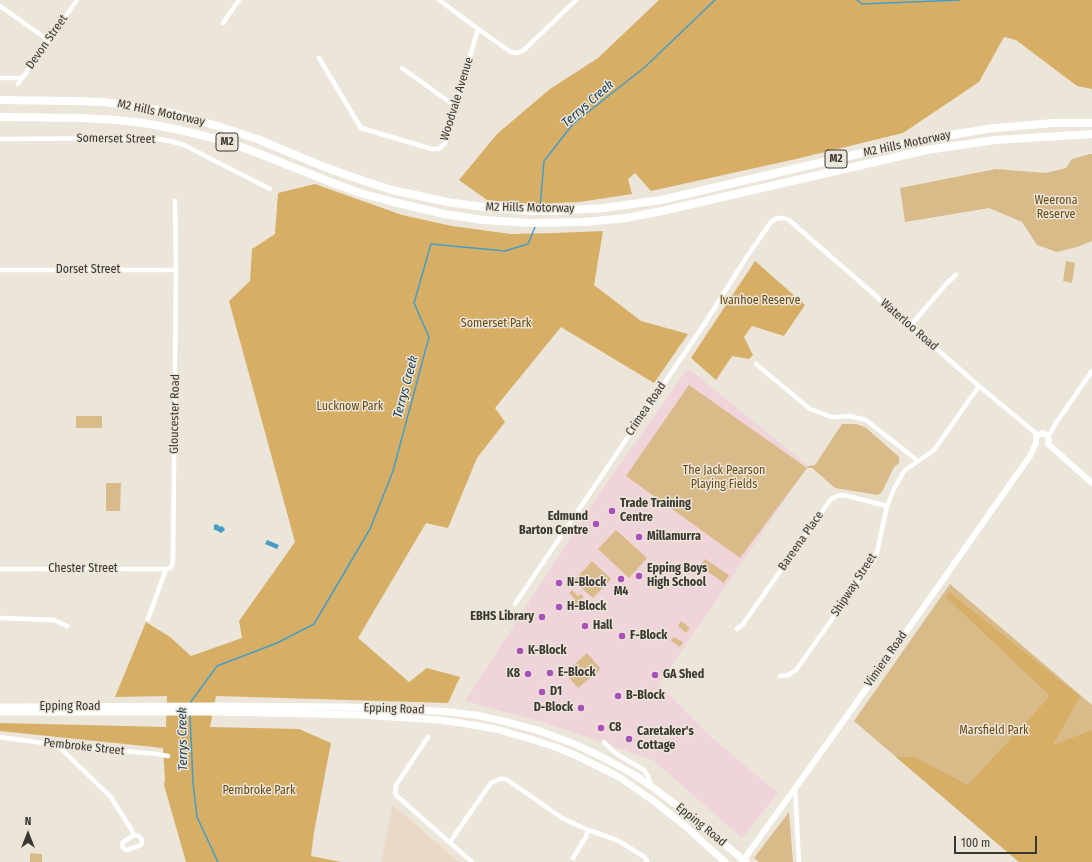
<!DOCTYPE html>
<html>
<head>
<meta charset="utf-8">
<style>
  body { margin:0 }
  #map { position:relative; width:1092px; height:862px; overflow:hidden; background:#ece5d9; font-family:"Fira Sans Condensed",sans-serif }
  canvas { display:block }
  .north { position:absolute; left:8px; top:814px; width:40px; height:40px; -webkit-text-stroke:3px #ece5d9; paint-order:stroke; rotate:0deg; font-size:11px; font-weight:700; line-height:16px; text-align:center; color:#3a3732 }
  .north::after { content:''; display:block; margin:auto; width:14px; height:18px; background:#3a3732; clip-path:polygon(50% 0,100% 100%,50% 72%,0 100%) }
  .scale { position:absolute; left:954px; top:836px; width:83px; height:18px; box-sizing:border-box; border:2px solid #3a3732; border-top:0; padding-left:5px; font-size:12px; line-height:14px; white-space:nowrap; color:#3a3732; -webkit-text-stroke:3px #ece5d9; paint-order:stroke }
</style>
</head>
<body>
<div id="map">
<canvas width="1092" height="862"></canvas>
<div class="north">N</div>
<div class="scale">100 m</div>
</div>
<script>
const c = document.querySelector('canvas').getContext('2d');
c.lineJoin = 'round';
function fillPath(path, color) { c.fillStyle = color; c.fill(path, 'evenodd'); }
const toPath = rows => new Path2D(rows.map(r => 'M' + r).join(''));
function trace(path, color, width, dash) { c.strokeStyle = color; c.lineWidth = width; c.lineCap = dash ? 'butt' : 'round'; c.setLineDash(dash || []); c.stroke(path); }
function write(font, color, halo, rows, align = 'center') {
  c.font = font + ' "Fira Sans Condensed",sans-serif'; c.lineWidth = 3; c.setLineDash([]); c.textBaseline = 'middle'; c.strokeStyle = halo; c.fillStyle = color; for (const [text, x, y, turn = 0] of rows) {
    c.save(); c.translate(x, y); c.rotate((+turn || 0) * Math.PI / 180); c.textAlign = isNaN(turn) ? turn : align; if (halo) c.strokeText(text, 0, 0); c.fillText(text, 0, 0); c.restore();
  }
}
fillPath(toPath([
  [393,805,459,862,381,862]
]), '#ebd9c8');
fillPath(toPath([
  [688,368,808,466,659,684,710,736,778,793,742,838,653,760,546,723,465,701,593,503]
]), '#efd5d9');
fillPath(toPath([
  [1090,154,1092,154,1092,241,1077,247,1057,252,1037,245,1022,222,989,208,905,222,900,188,996,169,1046,173,1066,168,1072,159],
  [1066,261,1075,263,1072,283,1063,281],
  [689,385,807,468,808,466,815,465,842,424,856,424,865,427,899,457,899,463,894,467,882,492,878,495,835,488,812,468,807,468,740,558,626,476],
  [76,416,102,416,102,428,76,428],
  [106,483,121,483,120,511,106,511],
  [616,530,647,558,629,578,598,549],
  [705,559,729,575,724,583,700,566],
  [592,561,611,579,593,598,574,581],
  [950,584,1092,705,1092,862,1019,862,854,721],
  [572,590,578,596,581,594,584,597,581,599,583,603,580,605,578,603,574,605,572,602,575,599,569,593],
  [681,621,690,628,686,633,678,626],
  [674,637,683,642,680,647,671,641],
  [587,653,600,668,598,672,578,688,565,673],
  [568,700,575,710,571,713,564,703],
  [789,812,793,862,759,862,754,858],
  [30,853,42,854,42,862,30,862]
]), '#d9bb8a');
fillPath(toPath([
  [659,0,1092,0,1092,89,1077,86,1016,40,1004,37,979,82,903,133,796,159,651,191,635,173,628,179,632,194,579,202,534,204,487,200,459,180,497,134,550,89,598,58],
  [315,184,402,215,452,226,511,234,556,233,603,231,594,285,641,321,688,334,654,383,561,327,495,408,505,422,477,458,448,528,426,523,358,638,409,682,427,668,460,677,448,703,216,696,210,727,299,729,331,743,314,832,311,856,341,862,186,862,164,785,165,780,163,748,0,731,0,723,166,727,167,696,115,697,146,622,170,637,191,656,242,638,239,621,295,542,229,301,250,281,252,249,275,234,278,193],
  [755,261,805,305,784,336,752,326,744,337,753,355,749,359,732,356,716,380,691,358],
  [949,592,1080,696,1053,745,1092,730,1092,862,1019,862,896,757,914,757,968,785,1050,696,946,597]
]), '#d7ae66');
fillPath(toPath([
  [216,524,221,527,222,526,224,528,225,530,221,533,216,530,214,530,214,525],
  [267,540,279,545,277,549,265,544]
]), '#479dc5');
trace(toPath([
  [857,0,862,4,960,0],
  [540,208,544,161,573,124,645,67,715,0],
  [190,703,217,666,277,643,314,624,370,529,393,471,429,337,414,303,431,244,505,251,528,244,535,227],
  [190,715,193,783,197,817,218,862]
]), '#479dc5', 1.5);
trace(toPath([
  [439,0,478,29,511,52,517,53,524,50,576,0],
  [0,6,48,40],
  [223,23,239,0],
  [319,58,361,128,432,149,439,149,445,143,478,29],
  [402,68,455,106],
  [0,78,21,78],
  [18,84,77,0],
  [0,139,153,138,170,141,184,145,270,189],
  [0,270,176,270],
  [910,326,947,283,956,275],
  [756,364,810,409,832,417,849,416,866,420,918,461],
  [1048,437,1056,423,1092,371],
  [0,569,166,569],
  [515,604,705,323,746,258,771,222,775,219,780,218,784,218,789,220,979,386,1038,435],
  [0,618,54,620,67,626],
  [148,619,166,569,170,568,172,565,173,561,176,270,175,201],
  [737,629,743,624,831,499,837,496,844,495,887,506],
  [780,676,788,675,796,670,876,557,887,506,894,489,904,471,934,450,979,386],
  [0,737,57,745,157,754,168,756],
  [428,737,396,785,395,793,397,796,472,862],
  [604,742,613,751,618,755,644,770,648,776,651,786],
  [57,745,110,796,131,829,134,835],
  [795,788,799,862],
  [134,835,139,836,141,838,142,842,141,845,127,850,124,849,122,846,123,842,134,835],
  [450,842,488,787,491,783,495,781,500,779,505,779,509,781,562,818,588,830,617,840,643,856,647,860,646,862],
  [573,858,586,837,588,830]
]), '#fff', 4.5);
trace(toPath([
  [1048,444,1092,483],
  [742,862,847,716,1030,456,1036,443,1036,437,1038,435,1042,433,1047,435,1049,440,1048,444]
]), '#fff', 6);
trace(toPath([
  [0,707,216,706,346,707,419,710,450,712,476,715,507,722,540,731,577,745,604,758,633,774,651,786,683,810,746,862],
  [0,712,216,712,361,715,438,720,461,723,496,729,537,741,558,748,577,756,619,777,655,802,685,826,725,862]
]), '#fff', 7);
trace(toPath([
  [0,100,71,101,104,102,134,106,169,112,221,127,257,139,327,168,364,181,392,190,447,202,484,207,532,211,553,211,604,208,661,200,879,149,950,135,994,128,1054,123,1092,123],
  [0,117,84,118,116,120,144,123,175,129,205,136,233,144,260,154,328,181,360,193,390,201,444,214,483,220,532,223,584,222,626,218,662,211,927,150,995,140,1092,134]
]), '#fff', 8);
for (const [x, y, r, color] of [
  [612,511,4,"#a94fba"],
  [596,524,4,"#a94fba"],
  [639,537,4,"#a94fba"],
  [639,576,4,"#a94fba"],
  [621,579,4,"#a94fba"],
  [559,583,4,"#a94fba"],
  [559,607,4,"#a94fba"],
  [542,617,4,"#a94fba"],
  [585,626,4,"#a94fba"],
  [622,636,4,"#a94fba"],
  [520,651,4,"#a94fba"],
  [550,673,4,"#a94fba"],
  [528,674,4,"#a94fba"],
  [655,675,4,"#a94fba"],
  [542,692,4,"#a94fba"],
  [618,696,4,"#a94fba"],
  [581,708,4,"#a94fba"],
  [601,728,4,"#a94fba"],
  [629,739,4,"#a94fba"]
]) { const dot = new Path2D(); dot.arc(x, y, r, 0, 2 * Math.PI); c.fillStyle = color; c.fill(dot); trace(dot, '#ece5d9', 1.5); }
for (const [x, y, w] of [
  [227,142,22],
  [836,159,22]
]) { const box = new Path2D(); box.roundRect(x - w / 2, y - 9, w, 18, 3); c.fillStyle = '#ece5d9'; c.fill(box); trace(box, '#3a3732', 1); }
write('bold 11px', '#3a3732', null, [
  ["M2",227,142],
  ["M2",836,159]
]);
write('12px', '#3a3732', '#ece5d9', [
  ["Devon Street",47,42,-55],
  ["Woodvale Avenue",457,99,-73],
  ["M2 Hills Motorway",161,113,12],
  ["Somerset Street",116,139,1],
  ["M2 Hills Motorway",907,144,-12],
  ["M2 Hills Motorway",530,208,1],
  ["Dorset Street",88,270],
  ["Waterloo Road",909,325,41],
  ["Crimea Road",646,409,-56],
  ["Gloucester Road",175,414,-89],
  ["Bareena Place",801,541,-55],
  ["Chester Street",83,569],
  ["Shipway Street",854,585,-57],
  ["Vimiera Road",886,659,-55],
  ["Epping Road",70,707],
  ["Epping Road",394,709,2],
  ["Pembroke Street",84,747,6],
  ["Epping Road",701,825,39]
]);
write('12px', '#684b14', '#ece5d9', [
  ["Weerona",1056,201],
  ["Reserve",1056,215],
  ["Ivanhoe Reserve",760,301],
  ["Somerset Park",496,324],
  ["Lucknow Park",350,407],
  ["The Jack Pearson",724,471],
  ["Playing Fields",724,485],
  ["Marsfield Park",994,731],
  ["Pembroke Park",259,791]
]);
write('bold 12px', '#3a3732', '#ece5d9', [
  ["Trade Training",620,504],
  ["Centre",620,518],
  ["Edmund",588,517,"right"],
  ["Barton Centre",588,531,"right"],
  ["Millamurra",647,537],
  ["Epping Boys",647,569],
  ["High School",647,583],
  ["N-Block",567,583],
  ["M4",621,592,"center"],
  ["H-Block",567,607],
  ["EBHS Library",534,617,"right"],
  ["Hall",593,626],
  ["F-Block",630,636],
  ["K-Block",528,651],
  ["E-Block",558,673],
  ["K8",520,674,"right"],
  ["GA Shed",663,675],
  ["D1",550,692],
  ["B-Block",626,696],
  ["D-Block",573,708,"right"],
  ["C8",609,728],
  ["Caretaker's",637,732],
  ["Cottage",637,746]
], 'left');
write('italic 13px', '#1d4254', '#ece5d9', [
  ["Terrys Creek",588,104,-41],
  ["Terrys Creek",406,387,-75],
  ["Terrys Creek",183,739,-91]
]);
</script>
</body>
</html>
